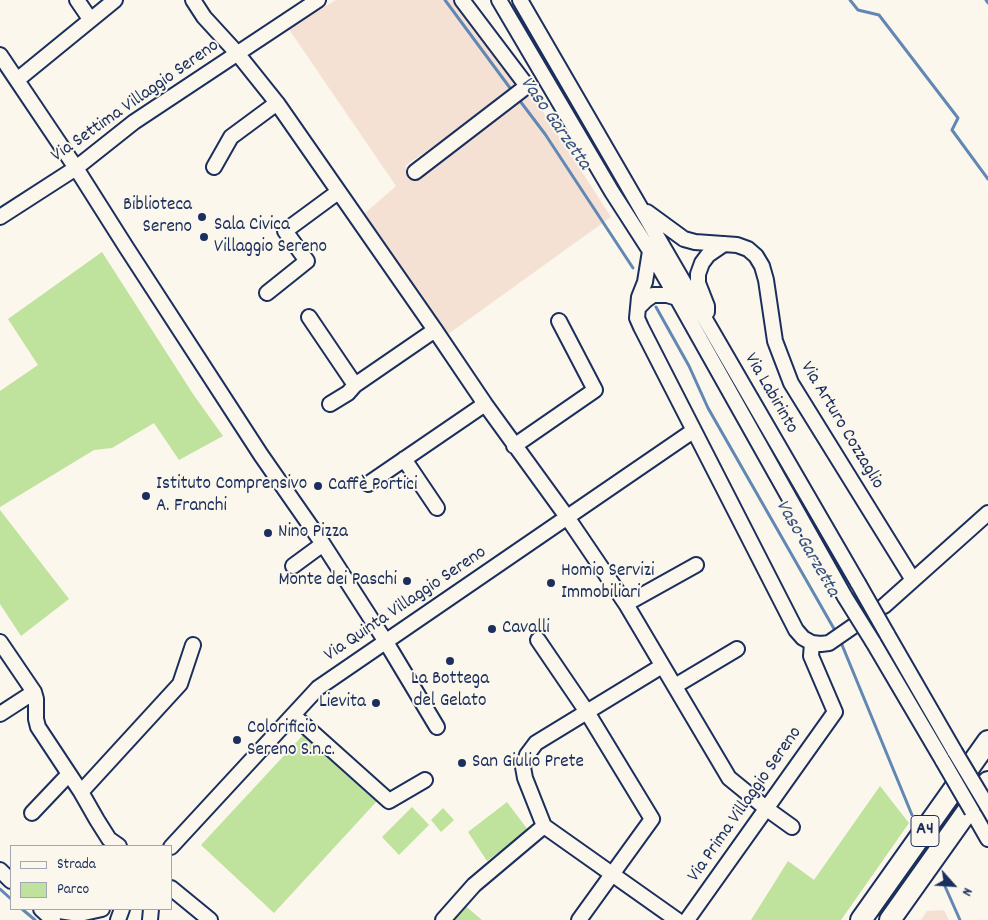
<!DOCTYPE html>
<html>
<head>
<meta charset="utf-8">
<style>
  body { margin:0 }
  #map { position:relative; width:988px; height:920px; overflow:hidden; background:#fbf7ec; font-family:Dekko,sans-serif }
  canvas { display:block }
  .legend { position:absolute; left:10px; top:845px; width:162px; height:65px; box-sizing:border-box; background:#fbf7ec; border:1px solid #a1a7b3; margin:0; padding:6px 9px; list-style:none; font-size:15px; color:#1b2f5e }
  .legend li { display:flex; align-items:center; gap:10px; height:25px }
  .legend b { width:25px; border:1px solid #a1a7b3 }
  .north { position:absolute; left:928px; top:860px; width:50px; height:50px; -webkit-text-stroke:4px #fbf7ec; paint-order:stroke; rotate:116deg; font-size:14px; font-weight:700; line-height:20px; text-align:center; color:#1b2f5e }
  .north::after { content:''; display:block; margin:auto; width:18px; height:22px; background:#1b2f5e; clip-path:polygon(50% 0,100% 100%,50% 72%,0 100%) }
</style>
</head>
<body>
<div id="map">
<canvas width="988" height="920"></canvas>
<ul class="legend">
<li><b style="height:6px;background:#fbf7ec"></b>Strada</li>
<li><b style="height:14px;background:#bfe29c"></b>Parco</li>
</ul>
<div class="north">N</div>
</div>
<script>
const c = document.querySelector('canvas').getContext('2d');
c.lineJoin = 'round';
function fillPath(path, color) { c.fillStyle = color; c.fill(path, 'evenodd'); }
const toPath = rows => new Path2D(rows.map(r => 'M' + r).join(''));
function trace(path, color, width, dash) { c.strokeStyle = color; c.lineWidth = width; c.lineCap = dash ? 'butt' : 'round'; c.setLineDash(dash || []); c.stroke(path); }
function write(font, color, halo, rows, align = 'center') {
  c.font = font + ' Dekko,sans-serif'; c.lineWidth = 4; c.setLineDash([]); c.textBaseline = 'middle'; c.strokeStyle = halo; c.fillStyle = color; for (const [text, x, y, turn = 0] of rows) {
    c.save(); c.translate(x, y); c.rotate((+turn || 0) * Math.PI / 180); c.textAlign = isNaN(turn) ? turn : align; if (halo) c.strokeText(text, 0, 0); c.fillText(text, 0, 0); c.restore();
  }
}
fillPath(toPath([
  [336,0,454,0,518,87,405,166,417,178,531,93,611,217,447,335,364,214,396,186,288,28],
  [944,910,949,920,921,920,927,911]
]), '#f5e1d4');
fillPath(toPath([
  [102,252,193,394,223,436,179,460,154,423,112,448,94,450,0,507,0,391,38,365,8,319],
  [0,510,69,599,21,636,0,604],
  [304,734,377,801,274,913,201,845],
  [880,786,909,823,841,920,751,920,788,861,814,880],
  [507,802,528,830,487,861,468,832],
  [412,807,429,825,399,855,382,837],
  [443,808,454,820,441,832,431,820],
  [463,904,482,920,450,920]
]), '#bfe29c');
trace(toPath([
  [445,0,513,92],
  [850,0,858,10,879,15,958,118,952,130,988,179],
  [986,0,988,3],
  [517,97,545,134,633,268],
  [656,307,689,366,708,408,837,634],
  [840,640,912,815],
  [944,884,960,920],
  [0,889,11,899],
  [22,909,35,920]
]), '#6188b4', 3);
const minor = toPath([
  [77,0,90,19],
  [193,0,204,17,237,53,277,103,435,330,485,404,567,517,626,604,729,778,767,809,792,827],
  [499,0,612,192,650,251,677,298,845,597],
  [520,0,858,583],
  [0,55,76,168,126,247,261,455,323,544,386,642,437,727],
  [17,80,115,0],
  [214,167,231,137,277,103],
  [415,172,527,86,462,0],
  [647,212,684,239,695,242,737,245,748,249,756,256,762,266,766,280,775,341,791,383,913,580],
  [0,217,76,168,134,122,318,0],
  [650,251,645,282,639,297,637,318,641,327,796,630,803,638,812,643,821,644,829,643,855,625],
  [267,293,307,261,285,231,338,192],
  [638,308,646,300,653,295,667,295,677,298],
  [707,312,707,306,698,283,698,274,702,263,708,255,724,244],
  [309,317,355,385],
  [330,404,348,393,355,385,435,330],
  [514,446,595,390,559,321],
  [404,459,437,508],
  [368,484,485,404],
  [293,566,323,544],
  [626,604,696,565],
  [884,606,988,513],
  [887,634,955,752],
  [538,640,587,712,652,819,579,920],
  [0,642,34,692,36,699,36,719,38,727,81,792,97,820,109,839,119,846],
  [873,642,943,761],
  [675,686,737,649],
  [0,714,34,692],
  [293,715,389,801,425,780],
  [81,792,180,684,193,645],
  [972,811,988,839],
  [32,813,69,774],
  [544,826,677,920],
  [171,847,318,688,693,431],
  [0,870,11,881],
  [171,888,210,920],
  [41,909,53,920],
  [52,909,59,911,79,914,102,909],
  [118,920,122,909],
  [150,920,151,909],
  [443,920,474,885,544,826,525,778,523,767,527,755,536,743,662,666],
  [687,920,835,712,811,656,812,643]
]);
const highway = toPath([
  [861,920,988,741],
  [890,920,988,782]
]);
trace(minor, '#1b2f5e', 18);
trace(highway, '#1b2f5e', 24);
trace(minor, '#fbf7ec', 14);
trace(highway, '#fbf7ec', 20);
const minorBridge = toPath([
  [858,583,887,634],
  [845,597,873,642],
  [955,752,988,807],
  [943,761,972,811]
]);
trace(minorBridge, '#1b2f5e', 18, []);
trace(minorBridge, '#fbf7ec', 14);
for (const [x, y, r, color] of [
  [202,217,5,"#1b2f5e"],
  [204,237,5,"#1b2f5e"],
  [318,486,5,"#1b2f5e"],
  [146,496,5,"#1b2f5e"],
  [268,533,5,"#1b2f5e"],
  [407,581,5,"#1b2f5e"],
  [551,583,5,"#1b2f5e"],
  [492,629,5,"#1b2f5e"],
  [450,661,5,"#1b2f5e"],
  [376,703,5,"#1b2f5e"],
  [237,740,5,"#1b2f5e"],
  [462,763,5,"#1b2f5e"]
]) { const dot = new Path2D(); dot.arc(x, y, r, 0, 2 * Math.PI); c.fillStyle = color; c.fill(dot); trace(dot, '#fbf7ec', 2); }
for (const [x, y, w] of [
  [925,831,28]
]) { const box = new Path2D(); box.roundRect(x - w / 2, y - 15.5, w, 31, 4); c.fillStyle = '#fbf7ec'; c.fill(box); trace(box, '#1b2f5e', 1); }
write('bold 18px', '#1b2f5e', null, [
  ["A4",925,831]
]);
write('19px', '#1b2f5e', '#fbf7ec', [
  ["Via Settima Villaggio Sereno",136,102,-35],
  ["Via Labirinto",770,394,60],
  ["Via Arturo Cozzaglio",841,426,59],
  ["Via Quinta Villaggio Sereno",406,605,-34],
  ["Via Prima Villaggio Sereno",746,805,-55]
]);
write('19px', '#1b2f5e', '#fbf7ec', [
  ["Biblioteca",192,206,"right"],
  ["Sereno",192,228,"right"],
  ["Sala Civica",214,226],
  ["Villaggio Sereno",214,248],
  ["Istituto Comprensivo",156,485],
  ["A. Franchi",156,507],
  ["Caffè Portici",328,486],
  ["Nino Pizza",278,533],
  ["Homio Servizi",561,572],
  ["Immobiliari",561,594],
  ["Monte dei Paschi",397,581,"right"],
  ["Cavalli",502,629],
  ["La Bottega",450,680,"center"],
  ["del Gelato",450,702,"center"],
  ["Lievita",366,703,"right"],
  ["Colorificio",247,729],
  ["Sereno S.n.c.",247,751],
  ["San Giulio Prete",472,763]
], 'left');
write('italic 20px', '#385482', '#fbf7ec', [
  ["Vaso Garzetta",554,124,55],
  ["Vaso Garzetta",806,549,60]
]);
</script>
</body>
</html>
